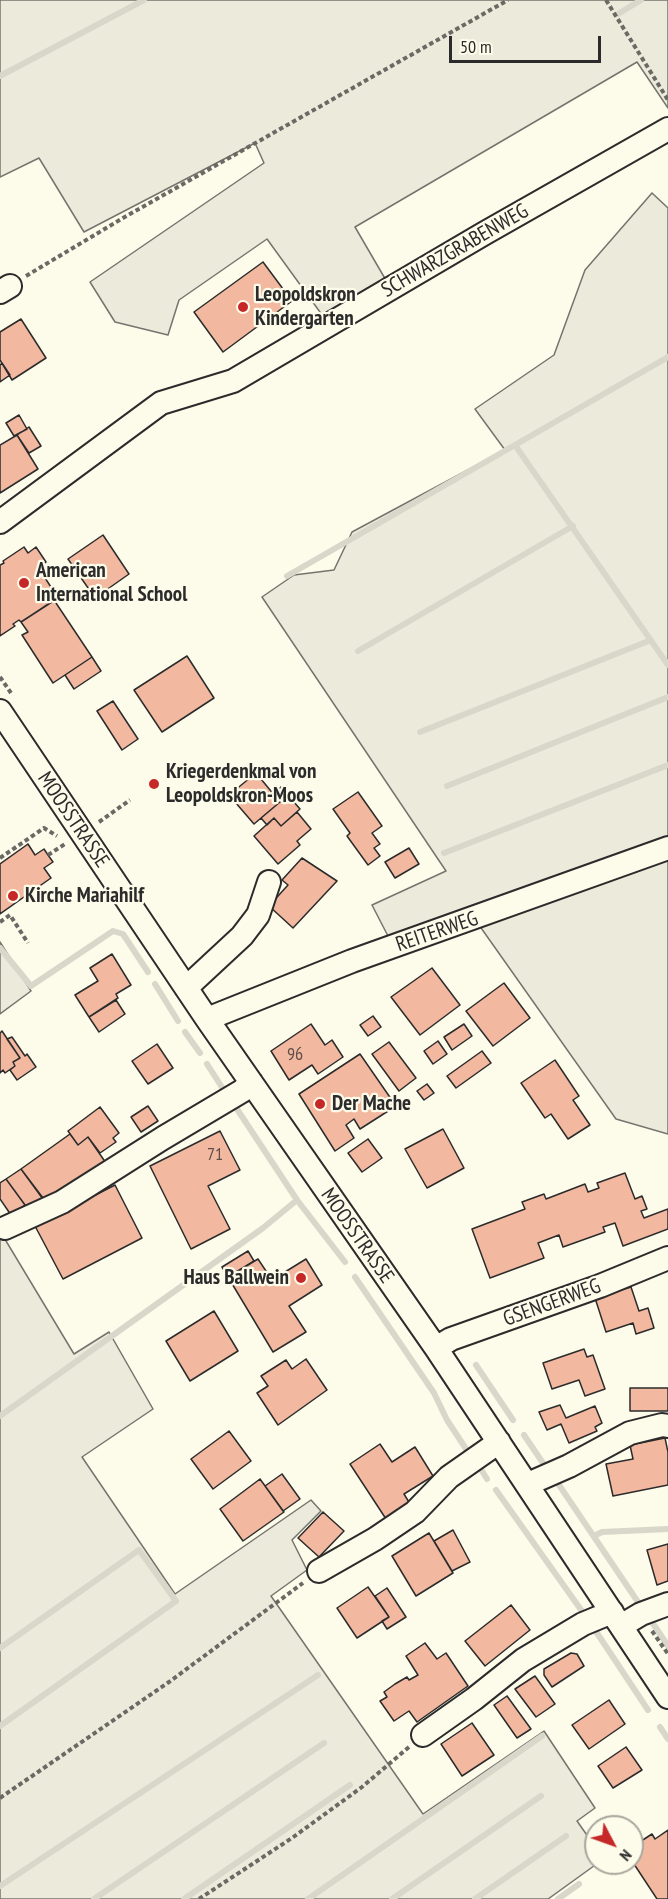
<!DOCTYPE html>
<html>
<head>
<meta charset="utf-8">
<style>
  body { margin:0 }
  #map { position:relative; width:668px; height:1899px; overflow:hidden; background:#fdfbea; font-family:"PT Sans Narrow",sans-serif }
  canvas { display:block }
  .north { position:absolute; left:584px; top:1815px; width:60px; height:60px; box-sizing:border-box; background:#fdfbea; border:2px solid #a9a89e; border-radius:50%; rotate:131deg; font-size:16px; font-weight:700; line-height:24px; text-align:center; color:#2b2b2b }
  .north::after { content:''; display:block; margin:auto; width:21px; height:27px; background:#c62828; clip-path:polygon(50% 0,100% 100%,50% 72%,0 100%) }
  .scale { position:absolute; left:449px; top:36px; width:152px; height:27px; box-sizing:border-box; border:3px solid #2b2b2b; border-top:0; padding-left:8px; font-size:18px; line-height:21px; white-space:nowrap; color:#2b2b2b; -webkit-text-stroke:4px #fdfbea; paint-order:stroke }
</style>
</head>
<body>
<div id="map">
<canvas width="668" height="1899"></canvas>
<div class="north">N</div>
<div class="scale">50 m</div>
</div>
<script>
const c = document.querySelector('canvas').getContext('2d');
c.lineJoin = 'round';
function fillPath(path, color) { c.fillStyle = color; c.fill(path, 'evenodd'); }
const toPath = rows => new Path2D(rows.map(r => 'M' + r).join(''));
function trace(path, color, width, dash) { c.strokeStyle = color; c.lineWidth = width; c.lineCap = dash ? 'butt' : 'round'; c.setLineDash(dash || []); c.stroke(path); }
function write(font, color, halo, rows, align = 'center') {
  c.font = font + ' "PT Sans Narrow",sans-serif'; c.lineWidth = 4.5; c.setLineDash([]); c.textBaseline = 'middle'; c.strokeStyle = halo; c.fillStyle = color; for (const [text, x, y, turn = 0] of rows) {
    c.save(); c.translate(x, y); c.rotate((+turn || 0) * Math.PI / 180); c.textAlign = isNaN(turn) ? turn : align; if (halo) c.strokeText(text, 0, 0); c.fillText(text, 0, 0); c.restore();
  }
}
const green = toPath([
  [0,0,668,0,668,108,637,62,355,227,387,282,325,319,267,239,179,300,168,335,115,322,90,282,264,163,255,143,84,232,39,158,0,177,0,0],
  [652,193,668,208,668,1134,616,1119,467,908,389,938,372,905,446,871,262,597,294,575,334,570,352,532,505,450,475,409,554,355,585,270,652,193],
  [0,942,31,991,0,1014,0,942],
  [0,1231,74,1354,109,1332,153,1409,82,1457,175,1594,311,1500,321,1511,292,1540,307,1570,271,1596,423,1814,544,1731,595,1808,577,1821,596,1848,596,1863,598,1863,548,1899,0,1899,0,1231]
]);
fillPath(green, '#ecebdb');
trace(green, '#74746e', 1.5);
trace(toPath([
  [618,14,641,0],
  [0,76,144,0],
  [515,445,668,665],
  [287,576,668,357],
  [358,651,573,526],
  [420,732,651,640],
  [447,786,668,697],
  [444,853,668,765],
  [0,948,31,986,113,931,123,934,148,972],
  [155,984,178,1021],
  [185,1032,200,1053],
  [207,1064,225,1092],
  [235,1106,297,1200,345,1262],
  [355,1277,434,1393,447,1420,470,1455],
  [476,1365,513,1420],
  [0,1416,263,1228,297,1200],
  [524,1435,545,1466],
  [479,1466,487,1479],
  [555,1479,640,1605],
  [496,1490,584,1614],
  [594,1536,602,1532,668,1529],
  [652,1622,668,1646],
  [595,1630,648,1710],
  [0,1648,139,1550,176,1601,0,1726],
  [660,1727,668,1739],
  [0,1886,318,1675],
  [94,1899,324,1743],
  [184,1899,350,1785],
  [308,1899,542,1736],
  [392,1899,541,1796],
  [475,1899,566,1836],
  [558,1899,579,1884]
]), '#d8d7c9', 6);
const building = toPath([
  [263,262,292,301,223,352,194,312,263,262],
  [21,319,46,358,12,380,0,360,0,332,21,319],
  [2,363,10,375,0,382,0,365,2,363],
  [19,415,27,429,14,436,6,423,19,415],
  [29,427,41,446,29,453,17,435,29,427],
  [17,435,38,469,0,493,0,445,17,435],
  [103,535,129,574,95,598,68,559,103,535],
  [24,547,28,553,36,547,46,562,38,567,58,598,21,622,19,620,13,624,15,626,0,636,0,565,4,563,3,561,24,547],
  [54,600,92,657,53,683,22,635,28,632,21,622,54,600],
  [187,656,214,698,162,732,134,690,187,656],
  [92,657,101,671,74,689,65,675,92,657],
  [113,701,138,739,122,750,97,711,113,701],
  [256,773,280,802,254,824,229,795,256,773],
  [281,787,300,809,281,826,274,818,267,825,261,818,280,802,274,794,281,787],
  [358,792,382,826,372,833,380,844,374,848,380,856,368,865,347,836,350,833,333,809,358,792],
  [297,812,311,829,297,841,300,845,278,864,254,836,274,818,281,826,297,812],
  [28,844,35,855,44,849,48,855,53,862,44,868,51,878,0,914,0,864,28,844],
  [409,848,419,864,395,878,385,862,409,848],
  [302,858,337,881,293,928,269,906,288,885,282,880,302,858],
  [112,954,131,985,116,994,118,998,89,1017,75,995,98,981,90,968,112,954],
  [432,968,460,1005,420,1035,391,997,432,968],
  [504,983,530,1018,493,1046,466,1011,504,983],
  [116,1000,125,1014,99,1032,89,1017,116,1000],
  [373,1016,381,1027,368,1036,360,1025,373,1016],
  [311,1024,325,1045,332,1040,343,1057,318,1074,312,1065,289,1080,271,1051,311,1024],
  [464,1024,472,1036,452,1050,444,1037,464,1024],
  [2,1031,20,1058,13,1062,15,1066,5,1073,3,1070,0,1073,0,1033,2,1031],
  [12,1037,25,1056,27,1054,36,1067,17,1080,10,1070,15,1066,13,1062,20,1058,7,1039,12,1037],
  [438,1041,447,1054,433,1064,424,1051,438,1041],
  [389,1042,416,1078,399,1091,372,1054,389,1042],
  [157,1044,173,1068,148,1084,132,1061,157,1044],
  [482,1051,491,1063,456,1088,447,1076,482,1051],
  [360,1054,396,1106,360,1129,354,1119,346,1125,354,1138,335,1151,299,1094,360,1054],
  [555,1060,579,1096,573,1100,590,1125,568,1139,551,1114,545,1118,521,1083,555,1060],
  [427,1084,434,1093,424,1100,417,1091,427,1084],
  [148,1106,158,1121,141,1132,131,1117,148,1106],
  [100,1107,119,1133,113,1138,116,1142,100,1153,88,1137,78,1145,68,1131,100,1107],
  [443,1129,464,1168,427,1188,405,1149,443,1129],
  [220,1131,240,1170,208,1186,230,1229,191,1249,150,1166,220,1131],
  [70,1134,78,1145,88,1137,106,1163,48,1206,21,1169,70,1134],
  [368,1139,382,1158,362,1172,348,1153,368,1139],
  [21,1169,43,1198,28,1209,6,1179,21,1169],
  [625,1173,635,1199,642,1196,647,1209,641,1211,644,1218,668,1209,668,1229,623,1246,615,1223,603,1227,605,1232,563,1247,559,1235,538,1243,544,1258,490,1278,472,1229,525,1209,522,1202,544,1194,546,1199,585,1184,588,1192,599,1188,597,1183,625,1173],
  [6,1179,25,1205,11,1215,0,1199,0,1183,6,1179],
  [115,1185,142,1238,63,1279,35,1226,115,1185],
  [248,1251,254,1261,228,1277,222,1267,248,1251],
  [258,1259,272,1280,306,1259,322,1285,289,1306,306,1332,273,1352,228,1277,258,1259],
  [631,1287,639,1311,648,1308,654,1328,636,1334,633,1323,606,1332,595,1298,631,1287],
  [214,1311,238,1351,190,1381,166,1341,214,1311],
  [584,1349,587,1357,593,1355,605,1389,585,1396,579,1380,552,1389,543,1363,584,1349],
  [306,1359,327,1390,278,1425,257,1393,268,1386,261,1376,286,1360,292,1369,306,1359],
  [630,1388,668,1388,668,1411,630,1411,630,1388],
  [560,1405,566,1418,595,1406,602,1423,595,1427,597,1431,569,1443,561,1424,547,1430,539,1412,560,1405],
  [229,1431,251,1461,213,1489,191,1459,229,1431],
  [665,1438,668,1452,668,1485,613,1496,606,1464,633,1459,630,1445,665,1438],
  [380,1444,392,1462,415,1447,433,1476,404,1494,412,1507,388,1522,350,1464,380,1444],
  [282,1474,300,1499,283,1511,265,1486,282,1474],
  [260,1479,284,1512,243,1541,220,1509,260,1479],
  [323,1512,344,1531,319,1557,298,1538,323,1512],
  [453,1530,470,1562,452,1571,434,1541,453,1530],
  [429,1533,453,1573,416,1596,392,1556,429,1533],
  [668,1544,668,1581,657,1585,647,1550,668,1544],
  [368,1587,389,1617,357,1638,337,1608,368,1587],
  [387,1588,406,1617,387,1629,382,1621,389,1617,375,1596,387,1588],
  [511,1605,530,1630,485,1666,465,1641,511,1605],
  [425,1643,437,1659,446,1653,468,1686,417,1722,409,1711,394,1721,380,1701,387,1697,384,1692,395,1684,407,1677,409,1680,418,1675,406,1656,425,1643],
  [571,1653,577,1654,584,1666,552,1687,544,1675,544,1669,571,1653],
  [535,1676,555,1704,536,1717,515,1689,535,1676],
  [507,1696,531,1729,517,1738,494,1705,507,1696],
  [609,1700,625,1724,589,1749,572,1725,609,1700],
  [472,1723,494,1755,462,1776,441,1744,472,1723],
  [626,1747,642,1770,613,1788,598,1766,626,1747],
  [668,1830,668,1899,657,1899,632,1861,632,1847,652,1834,655,1839,668,1830]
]);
fillPath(building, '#f2b8a0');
trace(building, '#2b2b2b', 1.5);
const minor = toPath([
  [0,292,10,286],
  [0,522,161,403,233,381,485,233,668,129],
  [0,711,207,1019,436,1348,668,1697],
  [186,988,242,936,258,915,269,882],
  [207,1019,352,961,668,848],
  [5,1228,62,1202,163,1138,242,1091,251,1082],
  [436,1348,451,1339,600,1286,668,1258],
  [528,1484,569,1466,630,1433,662,1425,668,1426],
  [319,1571,375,1539,415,1512,449,1477,499,1442],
  [621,1626,641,1614,668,1604],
  [423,1735,474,1699,523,1660,583,1624,612,1612]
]);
trace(minor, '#2b2b2b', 26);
trace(toPath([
  [606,0,668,100],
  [26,276,123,218,508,0],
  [0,677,11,693],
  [99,822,130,800],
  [48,855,65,844],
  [0,858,44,828,57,836],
  [0,922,10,915,28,943],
  [652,1631,668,1654],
  [0,1798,169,1682,303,1583],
  [199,1899,292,1838,362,1787,409,1747]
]), '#6a6964', 4, [4.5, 3]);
trace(minor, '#fdfbea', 22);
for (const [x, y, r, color] of [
  [243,307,6,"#c62828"],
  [24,583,6,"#c62828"],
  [154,784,6,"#c62828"],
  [13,896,6,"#c62828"],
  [320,1104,6,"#c62828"],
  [301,1278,6,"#c62828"]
]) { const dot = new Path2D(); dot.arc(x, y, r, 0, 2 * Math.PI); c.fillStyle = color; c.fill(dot); trace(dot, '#fdfbea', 2); }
write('18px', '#5d4e48', null, [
  ["96",295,1055],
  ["71",215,1155]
]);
write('21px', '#2b2b2b', '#fdfbea', [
  ["SCHWARZGRABENWEG",455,251,-30],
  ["MOOSSTRASSE",73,820,56],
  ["REITERWEG",437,932,-19],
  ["MOOSSTRASSE",357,1236,55],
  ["GSENGERWEG",552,1303,-20]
]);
write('bold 21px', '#2b2b2b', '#fdfbea', [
  ["Leopoldskron",255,295],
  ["Kindergarten",255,319],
  ["American",36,571],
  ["International School",36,595],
  ["Kriegerdenkmal von",166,772],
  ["Leopoldskron-Moos",166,796],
  ["Kirche Mariahilf",25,896],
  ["Der Mache",332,1104],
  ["Haus Ballwein",289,1278,"right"]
], 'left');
</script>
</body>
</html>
